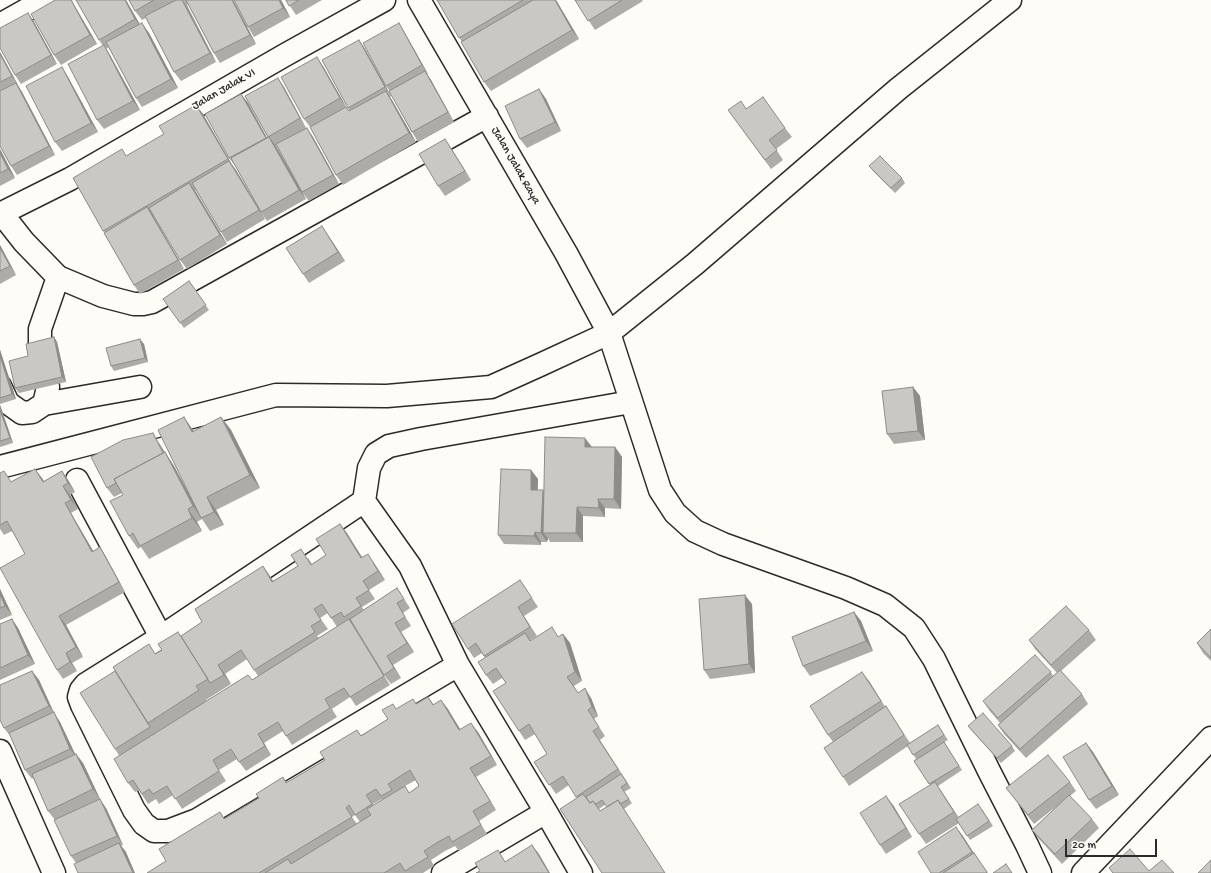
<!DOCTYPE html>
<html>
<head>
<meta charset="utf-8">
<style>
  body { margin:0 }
  #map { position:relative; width:1211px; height:873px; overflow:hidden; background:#fdfcf7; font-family:"Gochi Hand",sans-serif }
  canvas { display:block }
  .scale { position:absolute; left:1065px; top:839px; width:92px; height:18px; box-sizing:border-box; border:2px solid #2b2b2b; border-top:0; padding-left:5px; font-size:12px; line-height:14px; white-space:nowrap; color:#2b2b2b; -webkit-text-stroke:3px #fdfcf7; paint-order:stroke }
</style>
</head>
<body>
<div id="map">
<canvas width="1211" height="873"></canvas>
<div class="scale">20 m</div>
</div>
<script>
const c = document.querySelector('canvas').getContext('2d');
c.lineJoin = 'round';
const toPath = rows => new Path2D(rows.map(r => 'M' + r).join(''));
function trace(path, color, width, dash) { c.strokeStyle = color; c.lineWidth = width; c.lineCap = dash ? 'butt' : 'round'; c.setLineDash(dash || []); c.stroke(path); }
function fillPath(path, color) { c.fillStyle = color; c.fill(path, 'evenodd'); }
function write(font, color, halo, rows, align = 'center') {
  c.font = font + ' "Gochi Hand",sans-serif'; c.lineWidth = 3; c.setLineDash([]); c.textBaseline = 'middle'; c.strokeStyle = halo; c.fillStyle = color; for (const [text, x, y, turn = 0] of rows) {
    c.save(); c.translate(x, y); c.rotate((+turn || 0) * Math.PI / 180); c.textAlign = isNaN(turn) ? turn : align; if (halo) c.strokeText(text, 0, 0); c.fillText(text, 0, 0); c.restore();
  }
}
const street = toPath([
  [419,0,566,253,609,333,660,490,675,513,695,531,723,544,846,588,885,605,914,628,934,659,989,771,1027,845,1040,873],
  [0,25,44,0],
  [0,214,70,179,285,55,384,0],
  [2,214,24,242,58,277,103,296,134,304,143,304,152,302,487,116],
  [0,386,8,403,22,413,32,412,44,404,48,387,40,347,40,329,58,277],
  [44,404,140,387],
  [0,467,276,395,387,396,491,387,542,364,609,333,695,264,898,89,1010,0],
  [77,480,161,637],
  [364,501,161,637,86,684,81,690,79,697,82,705,134,810,144,824,154,831,168,831,197,820,458,665],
  [0,751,54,873],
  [443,873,546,812],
  [581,873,546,812,458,665,410,566,364,501,369,468,376,454,389,446,421,439,631,402],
  [1083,873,1211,738]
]);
trace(street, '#2b2b2b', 25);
trace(street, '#fdfcf7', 22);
fillPath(toPath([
  [126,0,140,25,149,33,178,88,142,107,136,98,109,47,106,49,110,55,140,110,104,129,97,120,103,46,99,40],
  [129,0,233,0,256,44,220,63,214,53,188,4,187,5,216,62,181,81,174,72,146,18,142,20,135,11],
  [234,0,281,0,290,17,254,37,248,27],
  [286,0,322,0,296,15],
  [437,0,556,0,579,39,491,91,484,82,462,42],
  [575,0,642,0,643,1,595,30],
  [73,3,97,44,61,65,54,55],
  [28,13,34,22,57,64,21,84,15,75],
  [399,23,405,33,428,74,427,75,431,80,454,122,418,142,412,132,389,90,386,86],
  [359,40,365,49,391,96,390,97,416,142,343,185,336,175,311,128,304,119,323,66,346,107,349,111,350,111,348,108],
  [0,52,18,85,22,92,55,155,17,175,11,166,0,146],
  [62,67,68,77,98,132,62,151,55,142],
  [284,87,306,128,313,137,339,184,309,201,302,192,276,145,275,145,306,199,267,221,261,212,236,167,229,158,241,94,248,103,267,138,268,137,245,96],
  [539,89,546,99,561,131,527,148,520,139],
  [196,105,203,114,231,163,236,170,265,219,227,242,221,232,196,190,195,191,227,244,187,269,180,260,154,215,153,216,184,269,140,294,134,285,73,178,127,156,164,134],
  [746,109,785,128,792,137,776,149,783,160,771,169,728,110],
  [451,148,471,180,445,196,438,186],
  [0,149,15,178,0,186],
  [869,166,902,178,905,183,895,193,873,171],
  [328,235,345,261,309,283,303,274],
  [0,245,16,275,0,284],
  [189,281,209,310,184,328,163,299],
  [54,337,57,342,66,382,19,393,15,388,28,356],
  [144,344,148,362,114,371,111,366],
  [0,350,16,399,0,404],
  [913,387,920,396,925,440,894,444,887,434],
  [0,405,13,443,0,447],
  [221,417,231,430,260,488,216,510,224,525,210,531,202,519,197,522,202,531,149,559,141,547,138,549,129,536,123,495,122,493,114,497,107,488,159,443,165,452,174,466,192,499,194,431],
  [592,447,615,447,622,457,621,509,605,508,605,517,583,516,583,542,550,542,548,538,547,542,541,542,541,545,504,544,498,535,531,470,538,479,538,490,544,492],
  [35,469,44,481,62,471,68,480,75,492,70,495,78,509,71,513,93,551,100,547,106,557,125,592,66,625,83,657,72,663,77,671,63,679,57,670,25,554,12,531,4,535,0,529,0,473,12,482],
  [340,524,362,557,374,563,385,580,369,590,375,599,362,607,364,610,397,588,410,608,403,613,411,626,401,632,414,652,393,665,401,678,391,684,384,675,353,624,352,625,390,685,356,706,350,697,332,709,337,717,292,745,283,731,264,743,271,755,246,771,237,759,219,770,226,781,182,809,173,795,159,804,156,799,148,804,139,790,135,792,128,783,119,755,115,749,162,650,181,636,202,622,270,576,273,581,298,566,308,558,312,564,326,555],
  [328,613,337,627,319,638,317,636,328,629,320,618],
  [247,659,258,676,252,680,206,701,206,700,231,684,225,674],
  [520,580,538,607,524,616,537,636,530,640,531,641,559,637,563,634,570,643,582,681,574,686,578,693,591,698,598,716,594,719,605,736,600,740,631,788,624,792,632,803,624,809,665,873,602,873,577,798,569,785,556,794,534,762,547,754,535,734,525,740,519,731,506,683,502,678,493,684,486,675,485,658,482,653,474,658,468,649],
  [606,804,607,807,600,811,599,809],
  [0,589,12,615,0,620],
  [752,604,755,673,710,679,704,670],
  [854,612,861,621,873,651,810,676,803,666],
  [12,619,18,628,35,664,0,680,0,624],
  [1211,629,1211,661,1203,653,1197,643],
  [1089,630,1096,640,1061,671,1082,694,1088,704,1026,758,1004,734,998,725,1000,723,989,710,983,701,1051,672,1053,676,1057,673,1035,649,1029,640],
  [32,671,39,680,54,713,60,722,75,754,76,754,83,763,100,799,55,820,48,811,33,778,32,779,25,770,11,737,4,728],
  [869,681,885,707,886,706,910,743,938,725,948,740,944,742,962,770,938,786,958,817,982,809,993,826,970,840,959,823,926,844,919,834,930,785,914,761,916,759,908,746,849,786,824,748,833,742,828,735],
  [428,697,434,705,441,700,460,729,478,732,497,765,476,777,496,810,479,821,487,834,459,851,455,846,445,851,431,860,434,866,423,873,148,873,166,861,220,812,225,819,325,760,361,736,388,719,396,709,416,704],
  [416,780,419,786,409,793,405,786],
  [382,799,383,799,373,805,373,804],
  [355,815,360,822,357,824,352,817],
  [968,726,1012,746,1015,751,1001,763,972,731],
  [1086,743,1093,752,1119,795,1096,809,1089,800],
  [1070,782,1076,791,1070,796,1092,819,1099,828,1062,864,1039,839,1032,830,1057,806,1034,824,1006,788],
  [893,805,912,837,886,854,880,845],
  [106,808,123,845,121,846,126,852,76,863,71,856],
  [956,827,974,854,981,863,988,873,931,873]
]), '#adaca9');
fillPath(toPath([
  [71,0,72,0,73,3,97,44,90,35],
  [125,0,126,0,142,28,135,19],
  [182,0,187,7,216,62,210,53],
  [232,0,233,0,256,44,250,35],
  [279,0,281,0,290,17,283,8],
  [555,0,556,0,579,39,572,30],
  [28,13,34,22,57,64,51,55],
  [142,23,149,33,178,88,171,79],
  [399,23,405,33,428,74,422,65],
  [359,40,365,49,391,96,385,87],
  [104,45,110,55,140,110,133,101],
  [0,52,18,85,12,76,0,54],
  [317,57,323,66,347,108,340,98],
  [62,67,68,77,98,132,91,123],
  [425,71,431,80,454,122,448,112],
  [278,78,284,87,306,128,300,118],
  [16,83,22,92,55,155,49,146],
  [539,89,546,99,561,131,555,122],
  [386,91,392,100,416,142,409,133],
  [241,94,248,103,272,147,266,138],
  [196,105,203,114,231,163,236,170,265,219,259,210,234,168,228,159],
  [307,128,313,137,339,184,333,175],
  [269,137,276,146,306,199,299,190],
  [445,139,451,148,471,180,465,171],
  [0,149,15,178,8,169,0,153],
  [189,183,196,192,227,244,220,235],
  [147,207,154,217,184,269,178,260],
  [322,226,328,235,345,261,338,252],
  [0,245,16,275,10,266,0,248],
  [54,337,57,342,66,382,62,377],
  [140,339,144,344,148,362,145,358],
  [0,350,16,399,12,394,0,356],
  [913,387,920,396,925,440,918,431],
  [0,405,13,443,10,438,0,410],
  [184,417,193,430,201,445,192,432],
  [221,417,231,430,260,488,250,475],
  [153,433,159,443,172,466,166,457],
  [585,438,592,447,585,447],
  [615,447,622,457,621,509,614,499],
  [165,452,174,466,202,519,193,506],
  [35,469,42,478,49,491,43,482],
  [531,470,538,479,537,499,531,490],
  [62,471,68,480,75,492,68,483],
  [63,486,70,495,78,509,71,500],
  [543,490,550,499,543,533,548,538,547,542,541,533],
  [207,497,216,510,224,525,214,512],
  [598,499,605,508,605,517,599,508],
  [65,503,71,513,99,561,92,552],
  [577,507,583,516,583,542,576,533],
  [188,509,197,522,202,531,192,518],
  [340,524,347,533,368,567,361,558],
  [535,532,541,542,541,545,534,536],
  [100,547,106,557,125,592,119,582],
  [368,554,374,563,385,580,378,571],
  [263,566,270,576,279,591,272,582],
  [0,589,12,615,5,606,0,594],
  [745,595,752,604,755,673,749,664],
  [854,612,861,621,873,651,866,641],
  [59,616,66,625,83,657,76,647],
  [12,619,18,628,35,664,28,655],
  [395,623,401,632,414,652,407,643],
  [563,634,570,643,582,681,575,672],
  [66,653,72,663,77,671,70,662],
  [387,656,393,665,401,678,394,668],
  [218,665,225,674,231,684,224,675],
  [32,671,39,680,54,713,60,722,77,758,70,749,55,715,49,706],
  [862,672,869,681,887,710,881,701],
  [585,688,591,698,598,716,592,707],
  [441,700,448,709,466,739,459,730],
  [471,723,478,732,497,765,491,756],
  [258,734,264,743,271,755,265,746],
  [1086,743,1093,752,1119,795,1112,786],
  [76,754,83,763,100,799,93,789],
  [470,768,476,777,496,810,490,801],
  [935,782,961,821,954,812],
  [886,796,893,805,912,837,906,828],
  [100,799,106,808,123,845,117,836],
  [956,827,963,836,979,861,972,852],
  [119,843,126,852,135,873,133,873],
  [532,845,539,854,550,873,549,873]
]), '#8d8c89');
const building = toPath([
  [55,0,71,0,90,35,54,55,31,14,55,0],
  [76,0,125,0,135,19,99,40,76,0],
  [129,0,154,0,135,11,129,0],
  [176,0,182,0,210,53,174,72,145,16,176,0],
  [186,0,232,0,250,35,214,53,186,0],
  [234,0,279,0,283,8,248,27,234,0],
  [286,0,299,0,289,6,286,0],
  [437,0,523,0,459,38,437,0],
  [533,0,555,0,572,30,484,82,461,42,533,0],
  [575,0,622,0,588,21,575,0],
  [28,13,51,55,15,75,0,48,0,28,28,13],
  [142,23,171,79,136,98,106,42,142,23],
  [399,23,422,65,386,86,363,43,399,23],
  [359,40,385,87,348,108,322,60,359,40],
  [104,45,133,101,97,120,68,64,104,45],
  [0,54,12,76,0,82,0,54],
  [317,57,340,98,304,119,281,77,317,57],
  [62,67,91,123,55,142,26,86,62,67],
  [425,71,448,112,412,132,389,91,425,71],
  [278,78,300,118,268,137,245,96,278,78],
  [16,83,49,146,11,166,0,146,0,91,16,83],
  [539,89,555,122,520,139,505,106,539,89],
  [386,91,409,133,336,175,310,127,346,107,349,111,386,91],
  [241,94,266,138,229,158,205,114,241,94],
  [763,97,785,128,769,140,777,150,765,160,728,110,741,101,746,109,763,97],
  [196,105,228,159,103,231,73,178,122,149,126,156,164,134,159,126,196,105],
  [307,128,333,175,302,192,276,144,307,128],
  [269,137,299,190,261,212,231,158,269,137],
  [445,139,465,171,438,186,419,154,445,139],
  [0,153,8,169,0,173,0,153],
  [880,156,902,178,891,188,869,166,880,156],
  [229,161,259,210,221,232,192,183,229,161],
  [189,183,220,235,180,260,149,208,189,183],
  [147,207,178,260,134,285,104,233,147,207],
  [322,226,338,252,303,274,286,248,322,226],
  [0,248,10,266,0,271,0,248],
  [189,281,206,305,180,323,163,299,189,281],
  [54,337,62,377,15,388,9,361,28,356,26,344,54,337],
  [140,339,145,358,111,366,106,348,140,339],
  [0,356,12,394,0,398,0,356],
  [913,387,918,431,887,434,882,391,913,387],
  [0,410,10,438,0,441,0,410],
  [184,417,192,432,221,417,250,475,207,497,214,512,201,518,158,430,184,417],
  [153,433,163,453,114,479,116,483,107,488,91,457,123,440,153,433],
  [545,437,585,438,585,447,615,447,614,499,598,499,599,508,577,507,576,533,543,533,545,437],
  [165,452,193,506,188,509,192,518,140,546,133,533,129,536,110,501,123,495,114,479,165,452],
  [35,469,43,482,62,471,68,483,63,486,71,500,65,503,92,552,100,547,119,582,59,616,76,647,66,653,70,662,57,670,0,568,25,554,7,521,0,525,0,473,4,471,11,482,35,469],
  [501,469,531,470,531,490,543,490,541,533,535,532,534,536,498,535,501,469],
  [340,524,361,558,368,554,378,571,363,581,369,590,356,598,361,606,344,617,341,612,331,618,322,604,314,609,321,620,311,626,315,632,254,670,241,650,218,665,224,675,210,683,181,636,202,622,195,609,263,566,272,582,298,566,291,555,301,549,311,565,326,555,316,539,340,524],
  [520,580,532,598,518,607,530,627,484,656,476,643,468,649,452,624,520,580],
  [397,588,404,599,397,603,405,617,395,623,407,643,387,656,394,668,384,675,350,619,397,588],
  [0,594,5,606,0,608,0,594],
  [745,595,749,664,704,670,699,599,745,595],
  [1066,606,1089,630,1051,665,1029,640,1066,606],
  [854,612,866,641,803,666,792,637,854,612],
  [12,619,28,655,0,668,0,624,12,619],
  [349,619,384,676,350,697,344,688,325,699,330,708,286,736,278,722,258,734,265,746,239,762,231,749,213,760,219,771,175,799,167,786,153,794,149,789,142,794,133,780,128,783,114,759,248,675,252,680,349,619],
  [552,627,558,637,563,634,575,672,567,677,578,693,585,688,592,707,588,710,599,727,593,731,618,769,576,797,563,776,549,785,534,762,547,754,529,724,519,731,493,691,506,683,496,668,486,675,478,662,525,633,530,641,552,627],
  [1211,629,1211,658,1197,643,1211,629],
  [178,632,208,679,196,686,199,690,148,723,113,667,149,644,155,654,162,650,158,644,178,632],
  [1035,655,1051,672,998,718,983,701,1035,655],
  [1060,670,1082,694,1020,749,998,725,1060,670],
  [32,671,49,706,4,728,0,720,0,685,32,671],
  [115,671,150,727,115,749,80,693,115,671],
  [862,672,881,701,828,735,810,706,862,672],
  [428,697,433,705,441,700,459,730,471,723,491,756,470,768,490,801,473,811,481,825,452,842,449,836,438,842,424,851,428,857,405,871,400,863,384,873,265,873,288,859,291,864,371,815,367,809,405,786,409,793,419,786,410,770,388,784,392,790,381,796,376,789,366,795,372,804,355,815,349,805,346,808,352,817,259,873,147,873,166,861,159,849,220,812,224,819,259,798,256,794,283,777,286,783,325,760,320,752,357,730,361,736,388,719,382,710,393,704,396,709,413,699,416,704,428,697],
  [886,706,904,735,843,777,824,748,886,706],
  [54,712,70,749,25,770,9,733,54,712],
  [983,713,1012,746,997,758,968,726,983,713],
  [938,725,944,735,913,755,907,745,938,725],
  [944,742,959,766,929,784,914,761,944,742],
  [1086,743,1112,786,1089,800,1063,757,1086,743],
  [76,754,93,789,48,811,32,774,76,754],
  [1048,755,1070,782,1028,815,1006,788,1048,755],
  [621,774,627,783,621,787,629,799,620,804,618,800,607,807,602,800,596,804,593,801,590,803,586,797,621,774],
  [935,782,954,812,919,834,899,804,935,782],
  [583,794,590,803,593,801,600,811,618,800,665,873,602,873,560,809,583,794],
  [1069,795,1092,819,1055,854,1032,830,1069,795],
  [886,796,906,828,880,845,860,813,886,796],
  [100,799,117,836,71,856,54,820,100,799],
  [978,804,989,821,967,836,956,819,978,804],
  [956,827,972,852,939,873,931,873,918,852,956,827],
  [119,843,133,873,78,873,74,864,119,843],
  [532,845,549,873,476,873,480,871,475,863,498,850,505,862,532,845],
  [1130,849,1149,871,1162,860,1174,873,1113,873,1109,868,1130,849],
  [974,853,987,872,986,873,943,873,974,853],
  [1211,860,1211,873,1198,873,1211,860],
  [1006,864,1012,873,993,873,1006,864]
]);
fillPath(building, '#c9c8c4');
trace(building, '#8d8c89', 1);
write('12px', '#2b2b2b', '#fdfcf7', [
  ["Jalan Jalak VI",224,90,-30],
  ["Jalan Jalak Raya",515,166,60]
]);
</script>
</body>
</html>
